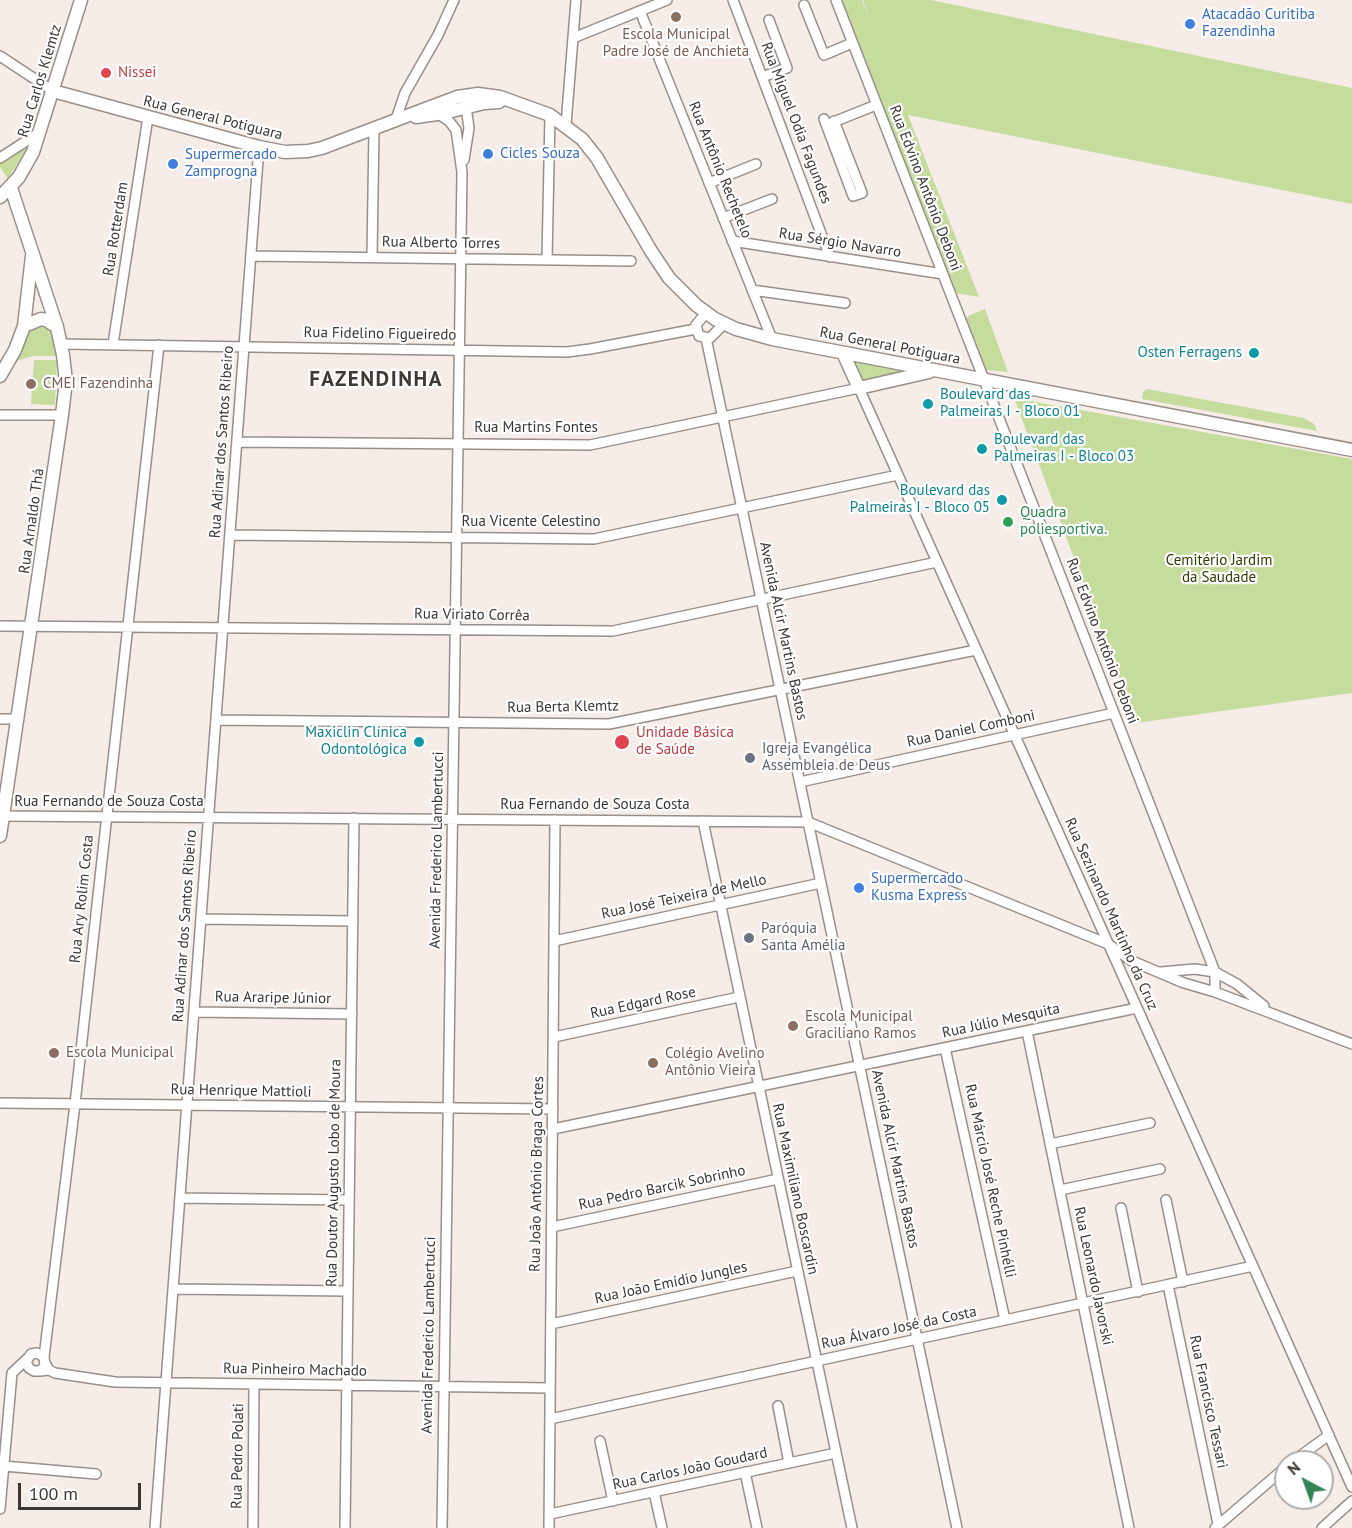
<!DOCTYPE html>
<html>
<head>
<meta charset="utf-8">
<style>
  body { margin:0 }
  #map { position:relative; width:1352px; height:1528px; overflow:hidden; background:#f6ede8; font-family:"PT Sans",sans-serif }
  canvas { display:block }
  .north { position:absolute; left:1274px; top:1450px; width:60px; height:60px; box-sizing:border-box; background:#fff; border:2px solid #b0afae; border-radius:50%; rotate:319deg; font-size:16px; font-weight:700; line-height:24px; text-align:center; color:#3a3634 }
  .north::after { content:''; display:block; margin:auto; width:21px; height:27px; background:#358557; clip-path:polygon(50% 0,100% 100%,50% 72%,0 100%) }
  .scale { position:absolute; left:18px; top:1483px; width:123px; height:27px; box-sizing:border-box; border:3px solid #3a3634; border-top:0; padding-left:8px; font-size:18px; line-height:21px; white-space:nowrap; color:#3a3634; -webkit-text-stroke:4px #fff; paint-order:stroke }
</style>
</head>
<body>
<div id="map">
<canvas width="1352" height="1528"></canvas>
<div class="north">N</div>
<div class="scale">100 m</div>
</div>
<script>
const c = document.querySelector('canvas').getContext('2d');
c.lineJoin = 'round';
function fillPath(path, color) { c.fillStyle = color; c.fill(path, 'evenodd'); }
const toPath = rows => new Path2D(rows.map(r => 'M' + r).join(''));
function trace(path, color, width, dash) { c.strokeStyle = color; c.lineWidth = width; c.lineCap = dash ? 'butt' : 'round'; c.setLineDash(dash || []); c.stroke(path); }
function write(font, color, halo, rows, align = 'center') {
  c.font = font + ' "PT Sans",sans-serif'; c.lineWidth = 4.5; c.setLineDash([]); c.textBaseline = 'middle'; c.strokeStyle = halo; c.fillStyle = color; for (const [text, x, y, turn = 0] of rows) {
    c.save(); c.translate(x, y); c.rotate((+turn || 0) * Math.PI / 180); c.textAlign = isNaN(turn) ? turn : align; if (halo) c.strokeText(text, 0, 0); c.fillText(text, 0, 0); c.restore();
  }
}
fillPath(toPath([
  [840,0,862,0,870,20,863,0,931,0,1352,88,1352,204,908,115,979,297,956,293],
  [28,146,8,179,0,167,0,163],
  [985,309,1008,372,986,370,966,319,968,316],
  [39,323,50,327,58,356,33,356,16,361,26,331],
  [34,360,57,360,55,405,31,404],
  [854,360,905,371,862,381],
  [1147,389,1304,418,1314,424,1317,431,1142,399,1143,392],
  [1014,398,1352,459,1352,693,1136,723]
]), '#c5dc9d');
const minor = toPath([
  [733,0,830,257],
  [836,0,1215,972,1215,992],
  [804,5,824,55,852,43],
  [640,11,772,339],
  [573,38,667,0],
  [0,56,53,91],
  [762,77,787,68,769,20],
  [439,114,449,121,456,130,462,172,442,1528],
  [824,119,853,196,862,193,834,121],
  [395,122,405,93,438,35,454,0],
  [831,123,876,105],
  [566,125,576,0],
  [0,158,40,132],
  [464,160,469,128,466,107],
  [709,183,756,164],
  [723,218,772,199],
  [732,241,943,274],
  [251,256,631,261],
  [372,257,374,129],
  [547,259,550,115],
  [752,290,845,303],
  [706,313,696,325,699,336,710,338,724,324],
  [706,338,957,1528],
  [61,344,567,352,590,349,696,329],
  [113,344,148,117],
  [0,415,62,415],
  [237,442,590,445,859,388,1352,1487],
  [230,535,594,539,898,475],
  [0,626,613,631,937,562],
  [0,719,17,719],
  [216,720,609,724,976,650],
  [800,782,1114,713],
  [0,816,808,822,1108,944,1132,961,1184,983,1215,992,1352,1044],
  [703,821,852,1528],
  [201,919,353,921],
  [554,941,821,883],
  [1161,972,1195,969,1215,972,1237,984,1264,1006],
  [194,1012,352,1014],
  [1027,1031,1129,1528],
  [554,1037,739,997],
  [945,1048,1005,1320],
  [0,1103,553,1109],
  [553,1129,1137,1008],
  [1050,1144,1150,1123],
  [1060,1190,1160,1169],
  [180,1198,349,1200],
  [1166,1200,1183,1282],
  [1121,1208,1138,1292],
  [552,1227,778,1179],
  [1168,1285,1218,1524],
  [173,1289,348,1291],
  [551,1324,797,1271],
  [44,1357,75,1104,159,345],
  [45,1363,49,1370,55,1373,115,1382,550,1388],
  [40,1371,45,1366,44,1357,37,1353,31,1354,26,1362,29,1368,34,1371,40,1371,49,1370],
  [778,1406,789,1463],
  [550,1419,1253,1266],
  [600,1441,613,1501],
  [1292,1462,1329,1435],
  [4,1466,96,1474],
  [745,1472,757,1528],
  [654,1492,662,1528],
  [0,1509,12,1373,28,1358],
  [550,1514,836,1453],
  [155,1528,259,147],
  [253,1528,254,1384],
  [345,1528,354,818],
  [549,1528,555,820],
  [1215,1528,1286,1467],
  [1322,1528,1352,1501]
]);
const major = toPath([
  [53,91,259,147,285,152,308,151,322,148,457,97,478,94,500,97,550,115,582,139,597,158,651,251,669,278,696,305,715,319,736,329,772,339,1352,450],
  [416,117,444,113,484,103,499,102],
  [0,197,19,177,33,152,81,0],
  [24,326,41,319,46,320,57,327],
  [843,353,859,388,929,372],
  [0,376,15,350,24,326,32,256],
  [0,836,62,415,66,381,63,355,57,327,11,188]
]);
trace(minor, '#988f8a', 12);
trace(major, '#988f8a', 15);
trace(minor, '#fff', 9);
trace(major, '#fff', 12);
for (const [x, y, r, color] of [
  [676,17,6,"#8d6e63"],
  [1190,24,6,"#3f7fe0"],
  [106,73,6,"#e0444e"],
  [488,154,6,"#3f7fe0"],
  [173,164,6,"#3f7fe0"],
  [1254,353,6,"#0f9aa8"],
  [31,384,6,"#8d6e63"],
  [928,404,6,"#0f9aa8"],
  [982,449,6,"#0f9aa8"],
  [1002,500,6,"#0f9aa8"],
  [1008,522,6,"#2e9e5b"],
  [419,742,6,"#0f9aa8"],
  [622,742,8,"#e0444e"],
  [750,758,6,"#6b7280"],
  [859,888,6,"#3f7fe0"],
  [749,938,6,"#6b7280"],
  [793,1026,6,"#8d6e63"],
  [54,1053,6,"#8d6e63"],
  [653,1063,6,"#8d6e63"]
]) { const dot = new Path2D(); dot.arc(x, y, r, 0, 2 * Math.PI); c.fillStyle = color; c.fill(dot); trace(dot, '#fff', 2); }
write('15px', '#366cbe', '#fff', [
  ["Atacadão Curitiba",1202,15],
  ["Fazendinha",1202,32],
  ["Cicles Souza",500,154],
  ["Supermercado",185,155],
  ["Zamprogna",185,172],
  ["Supermercado",871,879],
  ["Kusma Express",871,896]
], 'left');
write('15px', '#785e54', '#fff', [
  ["Escola Municipal",676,35,"center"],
  ["Padre José de Anchieta",676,52,"center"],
  ["CMEI Fazendinha",43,384],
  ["Escola Municipal",805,1017],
  ["Graciliano Ramos",805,1034],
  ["Escola Municipal",66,1053],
  ["Colégio Avelino",665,1054],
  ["Antônio Vieira",665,1071]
], 'left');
write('15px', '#be3a42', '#fff', [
  ["Nissei",118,73],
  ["Unidade Básica",636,733],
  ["de Saúde",636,750]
], 'left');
write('15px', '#3a3634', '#fff', [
  ["Rua Carlos Klemtz",40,81,-73],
  ["Rua General Potiguara",213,118,14],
  ["Rua Miguel Odia Fagundes",796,123,69],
  ["Rua Antônio Rechetelo",720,170,68],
  ["Rua Edvino Antônio Deboni",925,188,69],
  ["Rua Rotterdam",116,229,-81],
  ["Rua Alberto Torres",441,243,1],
  ["Rua Sérgio Navarro",840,243,9],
  ["Rua Fidelino Figueiredo",380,334,1],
  ["Rua General Potiguara",890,346,11],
  ["Rua Martins Fontes",536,428],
  ["Rua Adinar dos Santos Ribeiro",222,442,-86],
  ["Rua Arnaldo Thá",32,521,-82],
  ["Rua Vicente Celestino",531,522],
  ["Rua Viriato Corrêa",472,615,1],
  ["Avenida Alcir Martins Bastos",783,631,78],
  ["Rua Edvino Antônio Deboni",1102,641,69],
  ["Rua Berta Klemtz",563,707,-1],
  ["Rua Daniel Comboni",971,729,-12],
  ["Rua Fernando de Souza Costa",109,802],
  ["Rua Fernando de Souza Costa",595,805],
  ["Avenida Frederico Lambertucci",437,850,-89],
  ["Rua José Teixeira de Mello",684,897,-12],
  ["Rua Ary Rolim Costa",82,899,-84],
  ["Rua Sezinando Martinho da Cruz",1111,914,66],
  ["Rua Adinar dos Santos Ribeiro",185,926,-86],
  ["Rua Araripe Júnior",273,998,1],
  ["Rua Edgard Rose",643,1003,-12],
  ["Rua Júlio Mesquita",1001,1021,-12],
  ["Rua Henrique Mattioli",241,1091,1],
  ["Avenida Alcir Martins Bastos",895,1159,78],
  ["Rua Doutor Augusto Lobo de Moura",334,1173,-89],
  ["Rua João Antônio Braga Cortes",537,1174,-89],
  ["Rua Márcio José Reche Pinhélli",990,1181,78],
  ["Rua Pedro Barcik Sobrinho",662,1188,-12],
  ["Rua Maximiliano Boscardin",795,1189,78],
  ["Rua Leonardo Javorski",1093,1276,78],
  ["Rua João Emídio Jungles",671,1283,-12],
  ["Rua Álvaro José da Costa",899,1328,-12],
  ["Avenida Frederico Lambertucci",429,1335,-89],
  ["Rua Pinheiro Machado",295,1370,1],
  ["Rua Francisco Tessari",1208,1402,78],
  ["Rua Pedro Polati",238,1456,-89],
  ["Rua Carlos João Goudard",690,1469,-12]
]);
write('15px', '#0d838f', '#fff', [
  ["Osten Ferragens",1242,353],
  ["Boulevard das",940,395,"left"],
  ["Palmeiras I - Bloco 01",940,412,"left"],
  ["Boulevard das",994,440,"left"],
  ["Palmeiras I - Bloco 03",994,457,"left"],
  ["Boulevard das",990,491],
  ["Palmeiras I - Bloco 05",990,508],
  ["Maxiclin Clínica",407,733],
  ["Odontológica",407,750]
], 'right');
write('15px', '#27864d', '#fff', [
  ["Quadra",1020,513],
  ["poliesportiva.",1020,530]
], 'left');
write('15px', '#2d3d01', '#fff', [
  ["Cemitério Jardim",1219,561],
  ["da Saudade",1219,578]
]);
write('15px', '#5b616d', '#fff', [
  ["Igreja Evangélica",762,749],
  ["Assembleia de Deus",762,766],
  ["Paróquia",761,929],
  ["Santa Amélia",761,946]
], 'left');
c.letterSpacing = '1.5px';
write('bold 21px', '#403934', '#fff', [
  ["FAZENDINHA",376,380]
]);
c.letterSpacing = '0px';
</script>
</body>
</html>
